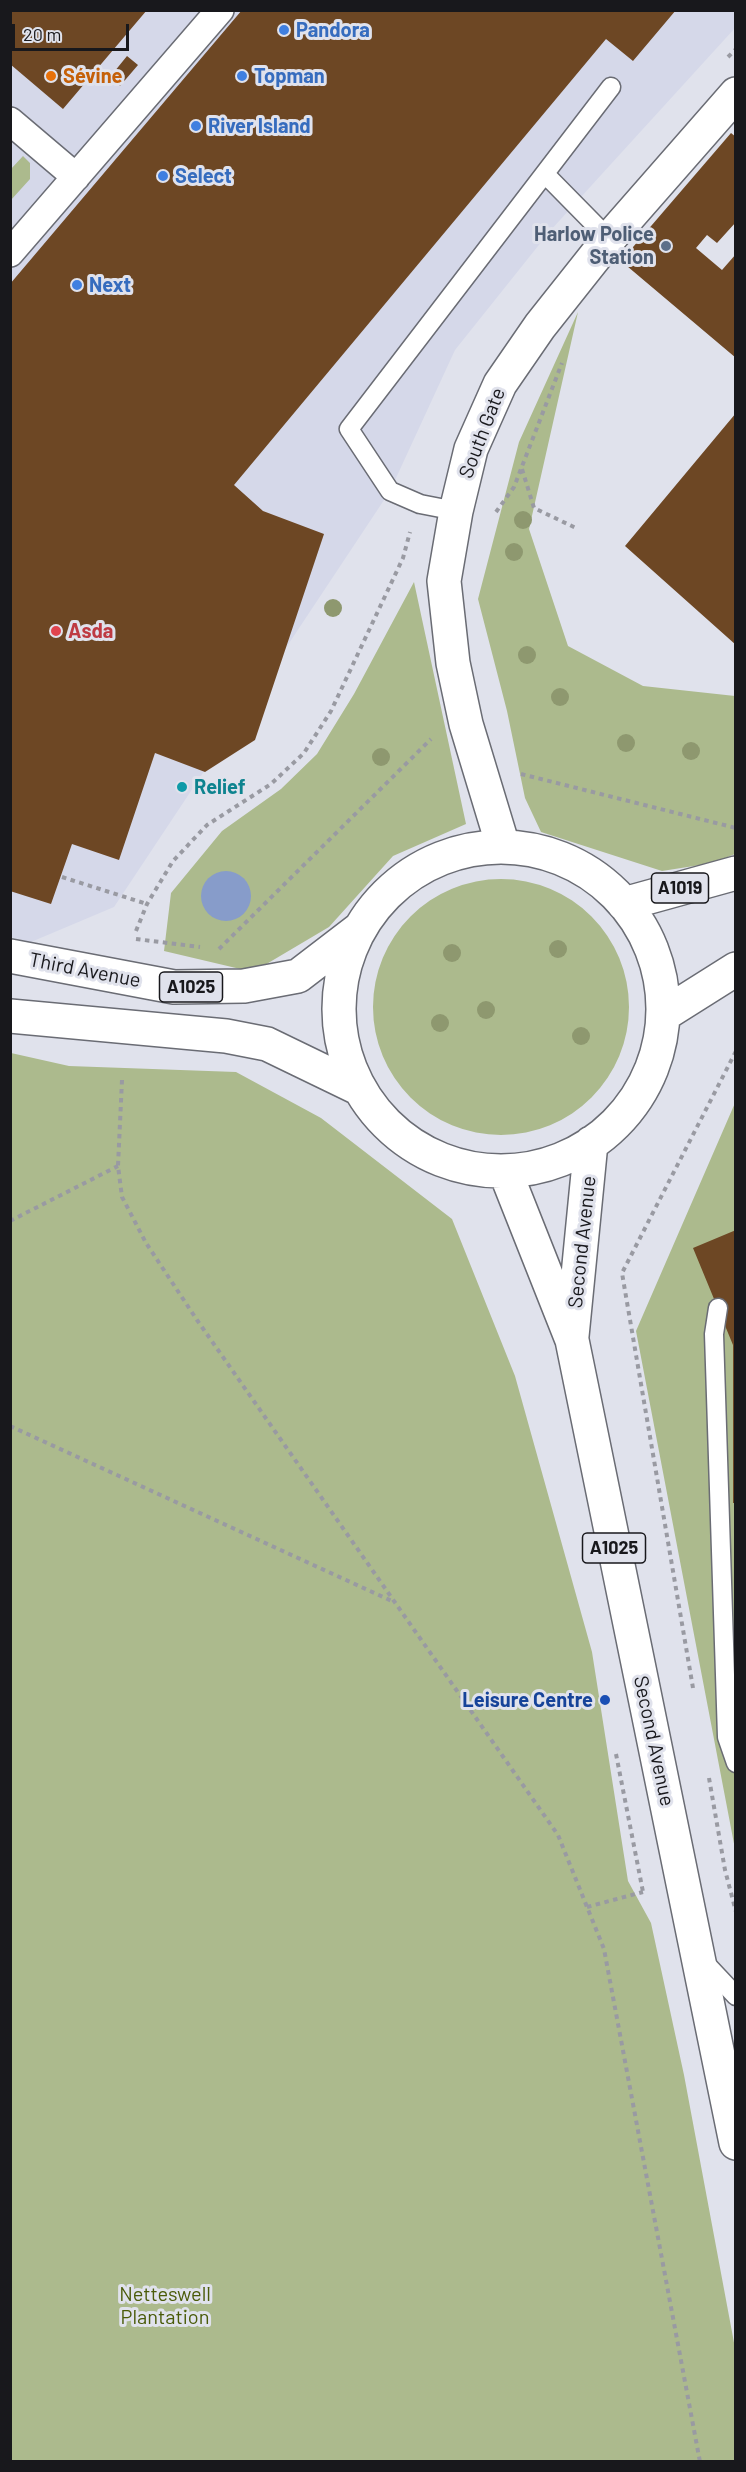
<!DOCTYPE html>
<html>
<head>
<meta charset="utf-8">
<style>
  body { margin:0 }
  #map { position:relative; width:746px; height:2472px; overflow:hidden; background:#e0e2ec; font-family:Barlow,sans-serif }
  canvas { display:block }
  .frame { position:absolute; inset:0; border:12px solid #18181c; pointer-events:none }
  .scale { position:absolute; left:12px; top:24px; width:117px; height:27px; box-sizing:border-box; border:3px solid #18181c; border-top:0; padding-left:8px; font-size:18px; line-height:21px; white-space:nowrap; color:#18181c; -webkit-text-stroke:4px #e0e2ec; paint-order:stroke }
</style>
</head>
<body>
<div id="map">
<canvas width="746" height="2472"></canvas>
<div class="frame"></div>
<div class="scale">20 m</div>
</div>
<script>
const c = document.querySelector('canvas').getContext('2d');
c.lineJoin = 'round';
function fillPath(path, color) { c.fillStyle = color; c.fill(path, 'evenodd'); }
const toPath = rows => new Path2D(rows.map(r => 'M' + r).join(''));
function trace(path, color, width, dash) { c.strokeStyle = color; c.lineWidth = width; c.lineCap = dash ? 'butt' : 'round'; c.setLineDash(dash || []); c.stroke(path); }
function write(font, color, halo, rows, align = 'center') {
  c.font = font + ' Barlow,sans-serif'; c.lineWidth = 6; c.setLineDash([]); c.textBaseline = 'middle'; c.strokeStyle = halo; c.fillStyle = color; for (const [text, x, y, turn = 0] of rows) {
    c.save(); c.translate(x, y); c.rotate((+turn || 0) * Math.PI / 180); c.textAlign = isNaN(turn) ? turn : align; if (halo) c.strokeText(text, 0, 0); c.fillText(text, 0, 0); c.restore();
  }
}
fillPath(toPath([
  [10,11,736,11,735,28,550,231,455,350,390,491,114,907,31,942,10,937]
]), '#d5d8e9');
fillPath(toPath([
  [23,156,30,163,30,179,11,200,11,169],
  [578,312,529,529,568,646,643,686,735,696,735,854,713,863,662,871,541,832,525,798,507,711,478,599,519,442],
  [414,582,466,824,393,856,329,927,253,972,164,951,171,893,222,831,281,789,317,754,354,694],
  '373 1007a128 128 0 1 1 256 0a128 128 0 1 1-256 0Z',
  [11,1053,69,1066,236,1072,321,1118,452,1219,515,1376,592,1652,628,1881,651,1923,684,2075,735,2348,735,2461,11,2461],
  [735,1103,735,1849,636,1331]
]), '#acba8d');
fillPath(toPath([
  '201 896a25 25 0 1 1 50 0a25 25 0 1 1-50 0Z'
]), '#879cca');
fillPath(toPath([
  [10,10,147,10,63,109,10,64],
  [242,10,676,10,633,61,606,39,234,485,263,511,324,534,255,740,205,772,155,753,119,860,72,844,51,904,10,891,10,284],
  [127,56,138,65,120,86,110,77],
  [731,133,736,137,736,222,717,243,707,235,696,248,722,270,736,254,736,358,621,261],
  [736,413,736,645,625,546],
  [736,1230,736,1503,733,1503,733,1345,693,1248]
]), '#6d4724');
const service = toPath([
  [545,174,609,239],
  [456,511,420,504,390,491,349,429,611,87],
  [718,1308,714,1334,727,1737,736,1763],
  [704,1962,736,1996]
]);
const pedestrian = toPath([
  [10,121,76,177],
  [10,253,220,10]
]);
const minor = toPath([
  [503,846,466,724,453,663,444,581,456,511,471,449,500,384,540,326,609,239,736,94]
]);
const primary = toPath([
  '339 1009a162 162 0 1 1 324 0a162 162 0 1 1-324 0Z',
  [624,904,736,873],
  [10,956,174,987,244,986,298,976,358,930],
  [663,1015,736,969],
  [10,1016,226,1036,267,1044,360,1089],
  [505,1171,572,1340,736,2143],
  [572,1336,591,1143]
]);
trace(service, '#6a6c74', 21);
trace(pedestrian, '#6a6c74', 30);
trace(minor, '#6a6c74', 36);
trace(primary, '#6a6c74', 36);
trace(toPath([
  [728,57,736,49],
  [522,469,534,508,578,529],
  [496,512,514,487,562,363],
  [521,774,736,828],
  [62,877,147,904],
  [136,931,147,904,173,861,207,825,271,784,304,753,331,711,403,558,410,532],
  [136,939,200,947],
  [219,949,431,739],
  [122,1080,118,1166,122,1197,146,1243,197,1320,558,1835,604,1949,700,2462],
  [10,1221,118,1166],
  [10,1426,394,1602],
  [693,1688,622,1273,736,1051],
  [616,1754,643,1892],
  [709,1778,725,1870,736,1912],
  [587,1907,643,1892]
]), '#999aa2', 4, [4.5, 4.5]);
trace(service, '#fff', 18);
trace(pedestrian, '#fff', 27);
trace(minor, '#fff', 33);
trace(primary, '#fff', 33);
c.fillStyle = '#8e986f';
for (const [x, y] of [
  [523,520],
  [514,552],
  [333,608],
  [527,655],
  [560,697],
  [626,743],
  [691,751],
  [381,757],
  [558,949],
  [452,953],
  [486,1010],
  [440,1023],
  [581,1036]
]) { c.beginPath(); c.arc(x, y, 9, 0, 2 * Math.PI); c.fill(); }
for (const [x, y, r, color] of [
  [284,30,6,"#3f7fe0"],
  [51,76,6,"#e8710a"],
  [242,76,6,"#3f7fe0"],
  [196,126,6,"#3f7fe0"],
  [163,176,6,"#3f7fe0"],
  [666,246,6,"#5c6f8a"],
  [77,285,6,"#3f7fe0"],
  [56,631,6,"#e0444e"],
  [182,787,6,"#0f9aa8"],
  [605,1700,6,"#1a4fb4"]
]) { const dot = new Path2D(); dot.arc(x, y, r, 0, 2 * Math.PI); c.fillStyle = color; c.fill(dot); trace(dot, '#e0e2ec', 2); }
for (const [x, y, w] of [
  [680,888,57],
  [191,987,63],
  [614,1548,63]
]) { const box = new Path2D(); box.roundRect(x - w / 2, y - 15, w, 30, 4.5); c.fillStyle = '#e0e2ec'; c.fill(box); trace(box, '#18181c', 1.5); }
write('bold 18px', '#18181c', null, [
  ["A1019",680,888],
  ["A1025",191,987],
  ["A1025",614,1548]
]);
write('bold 20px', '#366cbe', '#e0e2ec', [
  ["Pandora",296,30],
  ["Topman",254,76],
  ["River Island",208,126],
  ["Select",175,176],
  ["Next",89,285]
], 'left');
write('bold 20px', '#c56008', '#e0e2ec', [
  ["Sévine",63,76]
], 'left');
write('bold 20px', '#4e5e75', '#e0e2ec', [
  ["Harlow Police",654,234],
  ["Station",654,257]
], 'right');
write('20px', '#18181c', '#e0e2ec', [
  ["South Gate",482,433,-69],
  ["Third Avenue",85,970,11],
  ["Second Avenue",582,1242,-84],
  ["Second Avenue",654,1741,78]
]);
write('bold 20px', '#be3a42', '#e0e2ec', [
  ["Asda",68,631]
], 'left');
write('bold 20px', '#0d838f', '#e0e2ec', [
  ["Relief",194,787]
], 'left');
write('bold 20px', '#164399', '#e0e2ec', [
  ["Leisure Centre",593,1700]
], 'right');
write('20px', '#4a5b09', '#e0e2ec', [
  ["Netteswell",165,2294],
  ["Plantation",165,2317]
]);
</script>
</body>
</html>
